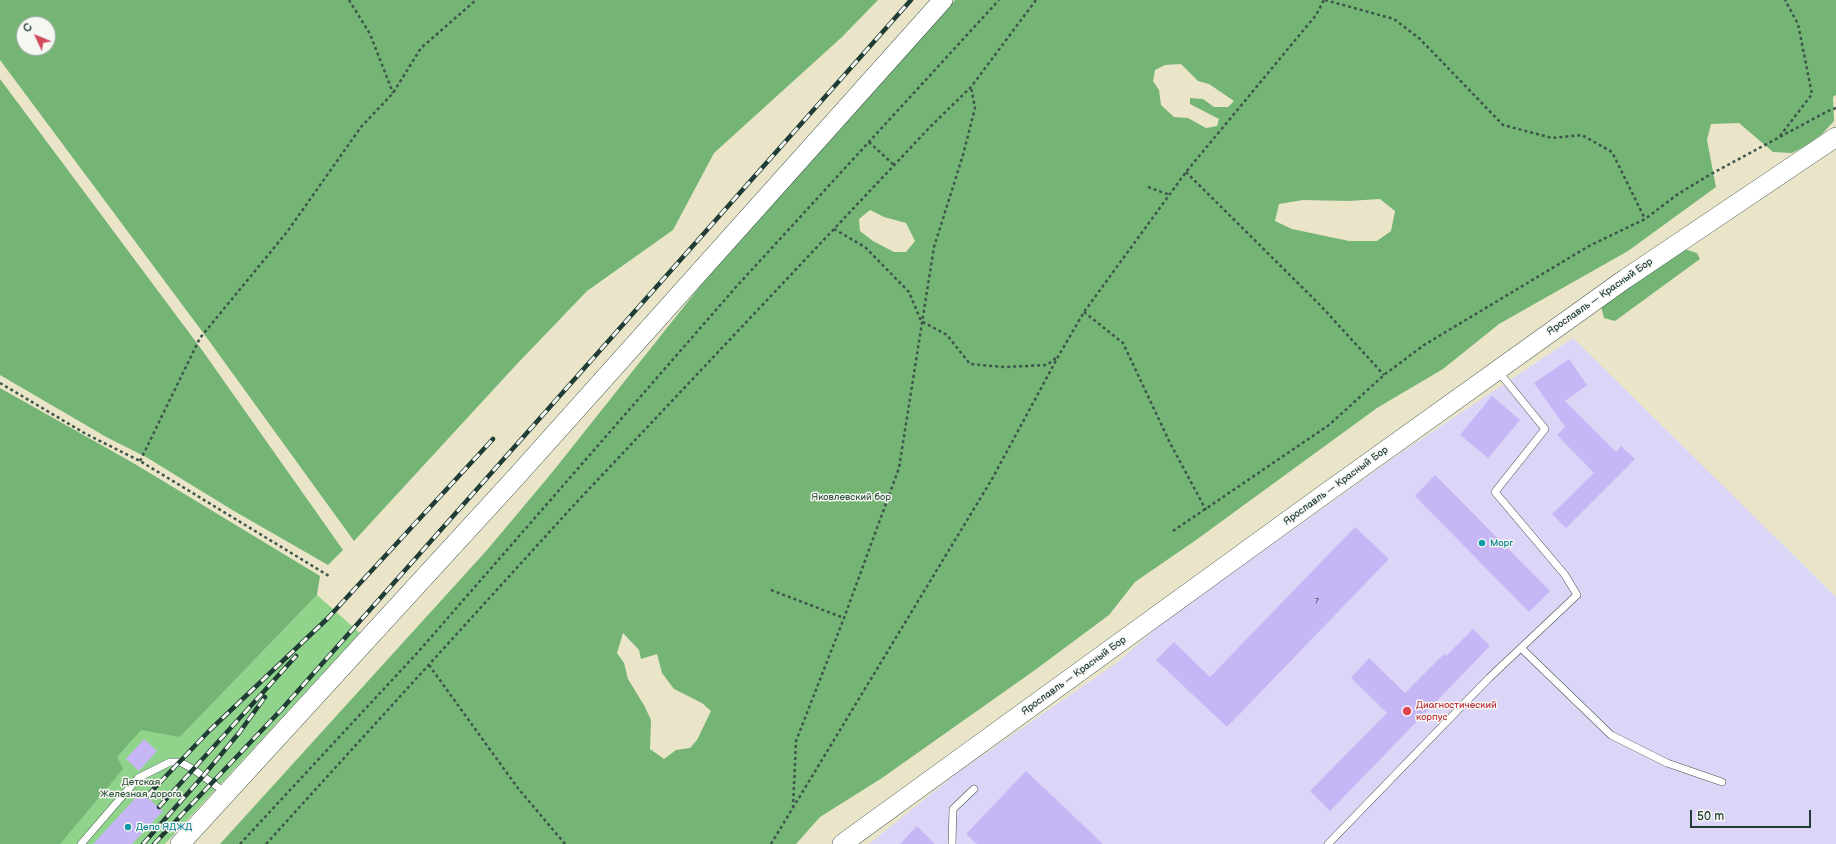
<!DOCTYPE html>
<html>
<head>
<meta charset="utf-8">
<style>
  body { margin:0 }
  #map { position:relative; width:1836px; height:844px; overflow:hidden; background:#eae5c8; font-family:"Balsamiq Sans",sans-serif }
  canvas { display:block }
  .north { position:absolute; left:16px; top:16px; width:40px; height:40px; box-sizing:border-box; background:#f6f6f2; border:1px solid #a0aca6; border-radius:50%; rotate:314deg; font-size:11px; font-weight:700; line-height:16px; text-align:center; color:#1f3d34 }
  .north::after { content:''; display:block; margin:auto; width:14px; height:18px; background:#d1495b; clip-path:polygon(50% 0,100% 100%,50% 72%,0 100%) }
  .scale { position:absolute; left:1690px; top:810px; width:121px; height:18px; box-sizing:border-box; border:2px solid #1f3d34; border-top:0; padding-left:5px; font-size:12px; line-height:14px; white-space:nowrap; color:#1f3d34; -webkit-text-stroke:3px #f6f6f2; paint-order:stroke }
</style>
</head>
<body>
<div id="map">
<canvas width="1836" height="844"></canvas>
<div class="north">С</div>
<div class="scale">50 m</div>
</div>
<script>
const c = document.querySelector('canvas').getContext('2d');
c.lineJoin = 'round';
function fillPath(path, color) { c.fillStyle = color; c.fill(path, 'evenodd'); }
const toPath = rows => new Path2D(rows.map(r => 'M' + r).join(''));
function trace(path, color, width, dash) { c.strokeStyle = color; c.lineWidth = width; c.lineCap = dash ? 'butt' : 'round'; c.setLineDash(dash || []); c.stroke(path); }
function write(font, color, halo, rows, align = 'center') {
  c.font = font + ' "Balsamiq Sans",sans-serif'; c.lineWidth = 3; c.setLineDash([]); c.textBaseline = 'middle'; c.strokeStyle = halo; c.fillStyle = color; for (const [text, x, y, turn = 0] of rows) {
    c.save(); c.translate(x, y); c.rotate((+turn || 0) * Math.PI / 180); c.textAlign = isNaN(turn) ? turn : align; if (halo) c.strokeText(text, 0, 0); c.fillText(text, 0, 0); c.restore();
  }
}
fillPath(toPath([
  [1573,338,1836,597,1836,844,869,844,957,773,1118,662,1163,622,1402,452]
]), '#dbd6f7');
fillPath(toPath([
  [317,595,360,633,165,844,0,844,134,718,180,737]
]), '#90d38a');
fillPath(toPath([
  [0,0,878,0,842,37,714,153,673,230,587,291,516,365,354,541,207,338,0,60],
  [24,24,48,24,48,48,24,48],
  [955,0,1836,0,1836,95,1833,97,1834,121,1822,134,1807,145,1792,153,1773,152,1739,123,1711,124,1707,140,1716,187,1628,251,1499,324,1443,369,1377,408,1196,540,1135,582,1109,615,1035,670,882,778,820,817,796,844,220,844,487,550,550,475,713,270],
  [1181,64,1198,81,1209,84,1234,101,1228,107,1214,107,1203,99,1190,98,1190,104,1219,119,1217,126,1206,128,1188,118,1174,117,1161,105,1159,90,1153,81,1155,70,1165,65],
  [1380,199,1395,211,1391,231,1377,241,1349,241,1292,229,1275,221,1279,204,1303,200,1348,201],
  [870,210,884,217,906,223,915,241,906,252,894,252,873,241,860,231,859,219],
  [623,633,639,650,641,659,657,654,662,673,674,689,702,703,711,711,697,740,690,748,676,750,664,759,650,749,651,720,645,707,628,679,624,663,617,653],
  [0,79,202,350,343,550,328,565,234,511,146,457,108,438,0,375],
  [1684,249,1697,253,1700,259,1615,321,1604,318,1601,306],
  [0,388,135,464,320,576,317,595,180,737,141,730,117,757,123,769,60,844,0,844]
]), '#74b576');
fillPath(toPath([
  [1569,359,1587,385,1565,401,1616,452,1621,446,1635,459,1566,528,1552,514,1594,473,1557,435,1565,427,1534,383],
  [1492,396,1520,420,1488,458,1460,435],
  [1435,475,1550,591,1529,612,1415,496],
  [1355,527,1389,559,1227,727,1156,660,1174,642,1210,677],
  [1473,629,1490,646,1330,811,1310,791,1387,713,1351,678,1369,658,1405,693,1444,654,1446,656],
  [144,739,157,751,139,771,126,759],
  [1026,771,1103,844,977,844,966,834],
  [141,792,163,811,132,844,93,844],
  [917,826,935,844,900,844]
]), '#c7b6f6');
const lane = toPath([
  [1521,648,1611,735,1667,763,1722,782],
  [81,844,138,778,170,762,180,762,193,769,226,793],
  [952,844,953,809,974,789],
  [1328,844,1489,678,1577,595,1565,575,1495,492,1545,429,1498,371]
]);
const secondary = toPath([
  [180,844,516,477,943,0],
  [842,844,1319,498,1625,279,1836,137]
]);
trace(lane, '#3d564a', 8);
trace(secondary, '#3d564a', 20);
trace(toPath([
  [349,0,370,34,393,93],
  [1325,0,1394,19,1420,39,1503,125,1552,138,1582,135,1612,152,1645,219],
  [1780,136,1812,94,1798,24,1785,0],
  [869,142,894,165],
  [1186,172,1321,306,1384,375],
  [1148,187,1170,195],
  [834,229,865,247,909,292,921,321,947,335,970,364,1005,367,1047,365,1057,357],
  [1084,312,1123,343,1170,443,1206,510],
  [0,383,86,434,140,461,329,576],
  [140,461,200,338,287,232,361,127,393,93,421,48,476,0],
  [1173,531,1329,425,1384,375,1424,345,1589,246,1645,219,1678,194,1711,174,1828,111,1836,108],
  [771,590,844,618],
  [429,665,517,787,565,844],
  [793,808,796,741,844,618,899,468,934,247,963,155,975,108,971,87],
  [240,844,419,651,736,287,999,0],
  [266,844,573,506,931,126,971,87,1036,0],
  [771,844,992,479,1059,355,1084,312,1186,172,1316,15,1324,0]
]), '#3d564a', 2.5, [3, 3]);
trace(lane, '#fff', 7);
trace(secondary, '#fff', 19);
const rail = toPath([
  [147,796,210,730,327,619,493,439],
  [159,807,296,656],
  [143,844,204,775,239,733,265,697],
  [154,844,281,710,911,0]
]);
trace(rail, '#1f3d34', 4.5);
trace(rail, '#f6f6f2', 3, [9]);
for (const [x, y, r, color] of [
  [1482,543,4,"#0f9aa8"],
  [1407,711,5,"#e0444e"],
  [128,827,4,"#0f9aa8"]
]) { const dot = new Path2D(); dot.arc(x, y, r, 0, 2 * Math.PI); c.fillStyle = color; c.fill(dot); trace(dot, '#f6f6f2', 1.5); }
write('8px', '#495b64', null, [
  ["7",1317,601]
]);
write('10px', '#1f3d34', '#f6f6f2', [
  ["Ярославль — Красный Бор",1600,297,-35],
  ["Ярославль — Красный Бор",1336,486,-36],
  ["Ярославль — Красный Бор",1074,676,-36]
]);
write('10px', '#365b45', '#f6f6f2', [
  ["Яковлевский бор",851,497],
  ["Детская",141,782],
  ["Железная дорога",141,794]
]);
write('10px', '#0d838f', '#f6f6f2', [
  ["Морг",1490,543],
  ["Депо ЯДЖД",136,827]
], 'left');
write('10px', '#be3a42', '#f6f6f2', [
  ["Диагностический",1416,705],
  ["корпус",1416,717]
], 'left');
</script>
</body>
</html>
